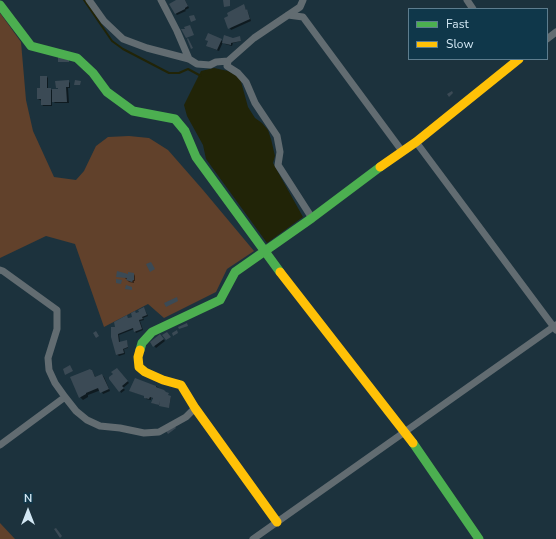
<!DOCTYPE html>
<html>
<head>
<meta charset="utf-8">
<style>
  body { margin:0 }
  #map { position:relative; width:556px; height:539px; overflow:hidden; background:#1c323d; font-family:"Nunito Sans",sans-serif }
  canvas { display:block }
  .legend { position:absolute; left:408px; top:8px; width:140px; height:52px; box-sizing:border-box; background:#0f374a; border:1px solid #5d7d8e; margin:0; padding:5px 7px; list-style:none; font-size:12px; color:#d2e7f3 }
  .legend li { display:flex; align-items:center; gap:8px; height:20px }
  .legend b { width:20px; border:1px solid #5d7d8e }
  .north { position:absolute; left:8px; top:491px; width:40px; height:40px; -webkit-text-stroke:3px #0f374a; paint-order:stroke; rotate:0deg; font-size:11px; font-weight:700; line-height:16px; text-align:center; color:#d2e7f3 }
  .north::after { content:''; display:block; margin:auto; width:14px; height:18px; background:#d2e7f3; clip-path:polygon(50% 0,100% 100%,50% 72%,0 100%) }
</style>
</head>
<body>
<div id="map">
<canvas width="556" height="539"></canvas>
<ul class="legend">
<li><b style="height:5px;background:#4caf50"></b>Fast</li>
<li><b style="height:5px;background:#ffc107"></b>Slow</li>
</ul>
<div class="north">N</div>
</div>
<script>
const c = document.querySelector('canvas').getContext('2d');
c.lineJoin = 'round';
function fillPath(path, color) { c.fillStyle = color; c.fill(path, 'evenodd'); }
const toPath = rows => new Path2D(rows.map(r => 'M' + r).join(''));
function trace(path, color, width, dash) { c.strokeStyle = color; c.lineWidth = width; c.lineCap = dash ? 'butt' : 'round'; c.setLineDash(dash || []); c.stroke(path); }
fillPath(toPath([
  [0,13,21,42,26,100,33,131,54,177,76,180,84,171,96,146,108,137,129,136,149,138,168,150,203,190,254,251,227,269,216,292,164,318,148,304,104,327,75,244,46,236,0,258],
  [0,523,15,539,0,539]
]), '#61412b');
fillPath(toPath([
  [214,68,228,71,240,78,248,107,255,118,262,123,268,130,271,139,275,156,273,163,303,217,267,243,206,159,203,145,187,116,184,105,201,71]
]), '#212407');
fillPath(toPath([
  [178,0,185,0,189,8,185,10,186,11,177,15,176,14],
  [243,5,248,12,251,21,231,30,225,19],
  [240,38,241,41,233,43,232,46,225,44,223,42,219,51,209,47,209,42,208,41,221,40,223,42],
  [47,77,48,78,48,89,52,90,60,90,57,87,68,81,70,83,70,88,68,88,69,103,55,103,52,100,52,106,43,106,42,104,42,101,38,99,38,89,42,89],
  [134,274,135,276,135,281,134,281,134,283,129,282,125,278],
  [144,308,148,316,143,318,144,320,140,321,143,330,136,333,134,329,119,335,120,343,127,341,128,348,124,349,125,354,119,356,117,354,116,328,127,316,128,318,134,317,135,312,137,314,140,312],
  [160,335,165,341,156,348,151,342],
  [117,369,129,383,123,388,125,390,121,393,114,374],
  [92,371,96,378,102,375,104,377,110,391,103,394,101,390,88,395,88,397,83,400,80,397],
  [156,386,168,394,168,396,171,397,169,407,152,403,153,399,151,397,151,400,146,399,145,396,130,391]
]), '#0007');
trace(toPath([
  [84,0,112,41,123,49,169,73,179,73,188,69,201,76]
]), '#212407', 2);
fillPath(toPath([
  [176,0,185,0,188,6,185,8,185,9,175,14,169,4],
  [223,0,230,0,230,6,224,7],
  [244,4,246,10,247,9,250,19,228,29,224,18,228,16,227,13],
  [194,15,196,20,191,22,189,16],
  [190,25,194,35,186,38,181,29,185,29,184,27],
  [208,33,222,39,217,50,206,46,208,41,205,40],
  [224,35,233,38,240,36,241,41,231,43,231,45,222,43],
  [188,38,193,48,191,49,187,39],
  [58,56,69,59,69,62,58,62],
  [40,76,47,76,47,88,51,88,51,105,41,105,41,99,37,99,37,88,40,88],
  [69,80,69,87,66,87,67,102,52,102,52,89,58,89,58,88,56,88,55,81],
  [75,80,81,81,80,85,74,85],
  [452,91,453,93,449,97,447,94],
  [151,262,155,269,150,272,146,264],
  [117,271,128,274,128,272,134,273,134,280,133,280,132,282,126,280,127,278,116,277],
  [116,279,122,280,121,284,116,283],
  [126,285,132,287,132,290,125,289],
  [177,297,178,301,166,307,164,303],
  [144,307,147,315,142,317,143,319,139,320,142,329,134,332,133,328,118,334,119,342,127,340,128,347,123,349,124,353,116,355,111,337,111,327,115,327,114,322,127,315,128,318,132,317,131,313,135,311,136,313,139,312,138,310],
  [187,323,188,326,179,329,178,327],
  [177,330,178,333,173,336,172,333],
  [96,331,99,336,96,338,93,333],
  [167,332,171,337,166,340,162,335],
  [160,334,164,339,153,347,150,342],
  [70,365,73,371,65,375,63,369],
  [117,368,128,381,122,386,124,388,119,392,109,379,109,377,113,374,111,372],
  [90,369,91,370,92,370,95,377,102,374,109,389,100,393,98,388,86,393,86,394,79,398,70,377],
  [135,378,156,386,156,387,164,390,166,392,169,393,168,395,171,396,169,408,159,406,160,401,159,405,151,403,153,398,150,397,149,399,144,398,144,396,129,391],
  [174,425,176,428,168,434,166,431],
  [56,528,62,536,60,538,54,529]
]), '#3b4a55');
trace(toPath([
  [89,0,104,21,123,39,147,48,189,59,197,64,210,65,216,62,228,61,254,38,300,7,303,0],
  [161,0,177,31,189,59],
  [467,0,473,9],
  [288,15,303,17,402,151],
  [547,39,556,32],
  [228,61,227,66,238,73,246,82,255,103,277,136,280,152,278,165,312,218],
  [416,142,556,330],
  [0,270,3,271,57,310,57,329,48,358,49,370,55,383,65,397,76,411,87,420,100,426,120,428,144,433,159,432,186,417,195,408],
  [0,445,65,397],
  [253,539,556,325]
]), '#626c71', 7);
trace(toPath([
  [0,5,31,46,77,58,93,73,107,92,133,111,175,119,185,131,196,157,280,272],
  [140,350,142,343,152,332,220,300,235,272,312,218,380,167],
  [413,443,479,539]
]), '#4caf50', 9);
trace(toPath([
  [380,167,416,142,519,59],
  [280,272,413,443],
  [140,350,138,357,139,367,145,372,163,380,181,385,195,408,277,522]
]), '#ffc107', 9);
</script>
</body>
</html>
